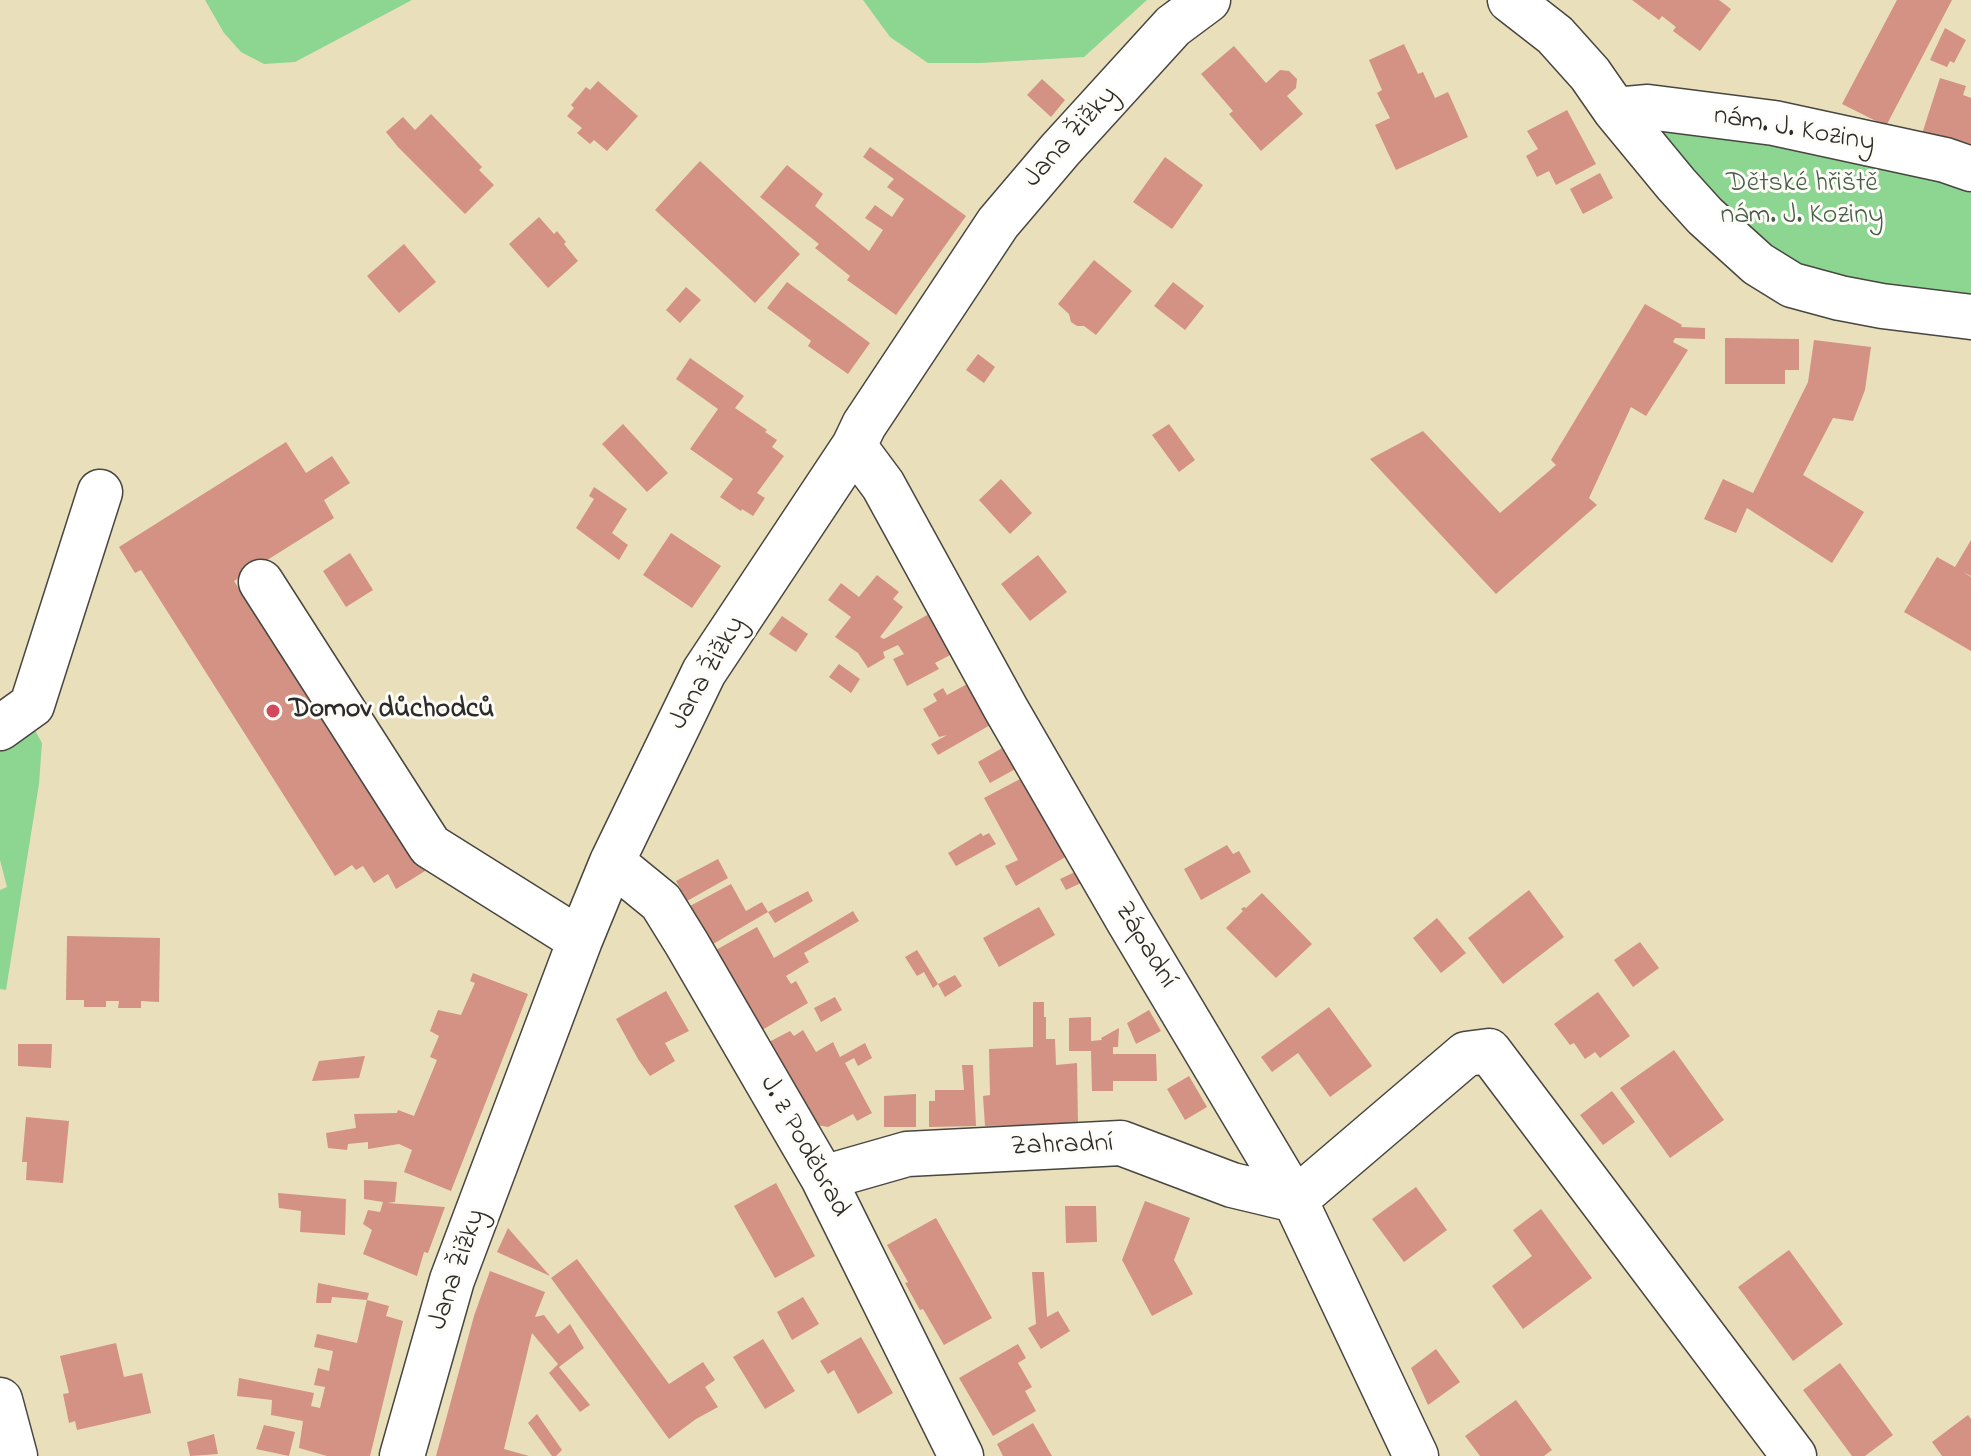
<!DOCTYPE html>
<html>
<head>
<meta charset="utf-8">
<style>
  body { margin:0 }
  canvas { display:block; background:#e9dfba }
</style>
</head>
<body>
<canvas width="1971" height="1456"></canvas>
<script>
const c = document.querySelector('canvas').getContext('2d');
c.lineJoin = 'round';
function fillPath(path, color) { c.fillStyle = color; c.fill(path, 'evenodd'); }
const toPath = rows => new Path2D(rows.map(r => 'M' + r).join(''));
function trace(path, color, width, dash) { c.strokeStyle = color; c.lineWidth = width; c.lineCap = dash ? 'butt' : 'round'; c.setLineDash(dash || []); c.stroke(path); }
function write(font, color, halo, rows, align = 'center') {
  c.font = font + ' "Indie Flower",sans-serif'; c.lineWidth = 6; c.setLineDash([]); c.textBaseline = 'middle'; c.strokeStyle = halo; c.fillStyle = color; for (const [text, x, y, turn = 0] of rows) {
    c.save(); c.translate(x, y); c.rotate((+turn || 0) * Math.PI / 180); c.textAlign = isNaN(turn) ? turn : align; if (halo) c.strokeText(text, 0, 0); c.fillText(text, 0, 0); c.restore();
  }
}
fillPath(toPath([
  [205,0,412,0,295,62,264,64,241,52,224,33],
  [863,0,1147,0,1084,57,980,63,928,63,890,37],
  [1666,126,1758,133,1971,183,1971,302,1832,277,1771,254,1646,140],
  [31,723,42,743,39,784,6,990,0,989,0,890,7,887,0,860,0,747]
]), '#8cd692');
fillPath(toPath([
  [1632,0,1719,0,1731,9,1700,51,1673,31,1676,27,1662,16,1659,20],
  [1897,0,1952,0,1886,126,1842,104],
  [1945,28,1966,40,1954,63,1950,61,1947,67,1930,60],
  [1404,44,1418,74,1423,72,1435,98,1448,92,1468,137,1396,170,1375,125,1390,118,1377,93,1382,90,1369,60],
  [1234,46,1266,83,1280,70,1289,71,1297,79,1296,88,1287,96,1303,114,1261,151,1229,114,1233,111,1201,74],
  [1940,78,1966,86,1963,95,1971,98,1971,155,1920,140],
  [1042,79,1065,100,1051,117,1027,95],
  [598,81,638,116,607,151,594,140,590,144,577,133,582,128,567,116,574,108,571,105,586,87,590,90],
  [1567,110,1596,164,1556,185,1549,171,1537,177,1526,156,1538,149,1527,131],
  [431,114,482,167,479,170,494,185,465,214,398,147,386,132,403,117,415,130],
  [870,147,966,216,896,315,847,280,850,276,815,248,819,244,760,197,787,165,823,194,815,206,869,251,883,230,865,218,875,205,892,217,904,199,887,187,894,179,863,157],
  [1165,157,1203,185,1172,229,1133,202],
  [700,161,800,254,755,303,655,210],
  [1600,173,1613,198,1583,214,1570,189],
  [539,217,554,234,557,231,566,242,564,244,578,261,548,288,509,244],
  [404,244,436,282,399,313,367,276],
  [1094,260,1132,291,1096,335,1084,326,1077,326,1071,322,1069,314,1058,304],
  [787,282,870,343,848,374,808,346,811,341,810,340,767,308],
  [1173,282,1204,306,1185,330,1154,306],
  [686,287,701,300,680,323,666,310],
  [1645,304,1682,325,1681,327,1705,328,1705,339,1675,338,1673,342,1688,350,1646,416,1631,407,1589,498,1597,505,1496,594,1370,459,1423,431,1500,513,1556,465,1551,460],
  [1725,338,1799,339,1799,370,1785,370,1785,384,1725,384],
  [1814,340,1871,347,1865,390,1853,421,1833,418,1803,475,1864,512,1832,563,1747,508,1736,533,1704,519,1723,479,1753,493,1808,382],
  [978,354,995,367,984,383,966,370],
  [690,358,744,396,735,408,767,430,765,432,777,440,772,447,784,456,757,493,765,498,753,516,742,509,741,511,720,497,733,479,690,449,718,409,676,379],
  [623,424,668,473,647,492,602,444],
  [1169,424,1195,460,1179,472,1152,435],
  [286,442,306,473,332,456,350,483,324,500,334,518,234,581,399,840,404,837,425,871,396,889,388,874,374,883,363,866,356,870,352,865,335,876,141,570,135,573,119,547],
  [1001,479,1032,513,1010,534,979,500],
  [594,487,627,509,612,533,628,545,619,560,576,528,594,499,589,496],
  [671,533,721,566,692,608,643,575],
  [1971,540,1971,576,1963,572,1971,577,1971,651,1904,612,1937,557,1955,567],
  [350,553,373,590,346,607,323,571],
  [1038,555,1067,592,1030,621,1001,584],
  [877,575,899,592,893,599,903,607,880,637,884,639,929,614,952,654,935,663,939,669,907,686,893,659,904,654,898,645,883,652,885,658,868,668,858,653,835,637,851,617,828,600,841,583,859,597],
  [782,616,808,634,796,652,769,634],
  [839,664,860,679,851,693,829,677],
  [969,683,992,724,938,755,931,744,947,735,939,737,923,709,937,701,933,694,943,688,947,695],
  [1004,747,1017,768,990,783,978,762],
  [1022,778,1067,856,1016,886,1005,866,1018,860,984,798],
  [981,833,983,836,989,833,996,844,956,866,948,853],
  [1227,845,1233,854,1239,851,1251,872,1201,900,1184,869],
  [718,859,728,878,687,901,676,881],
  [1075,872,1081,883,1066,890,1060,879],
  [731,884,746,911,762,902,768,912,713,944,690,906],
  [1529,890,1564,937,1503,984,1468,938],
  [808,891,813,901,775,923,768,912],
  [1262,893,1312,944,1276,978,1226,928,1243,911,1241,909,1244,907,1246,908],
  [1039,907,1055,935,999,967,983,938],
  [853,911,859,921,804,953,809,962,786,976,791,984,796,981,808,1003,762,1030,716,950,757,927,774,958],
  [1437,918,1466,953,1441,973,1413,938],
  [67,936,160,938,159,1002,141,1001,141,1008,118,1008,119,1001,106,1001,106,1007,84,1007,84,1000,66,1000],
  [1640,942,1659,968,1633,987,1614,960],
  [917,950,938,984,933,988,924,972,917,976,905,957],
  [473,973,528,994,451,1191,404,1172,412,1150,399,1144,368,1149,368,1142,348,1144,347,1150,328,1148,326,1133,356,1128,354,1114,397,1113,398,1110,414,1116,437,1060,430,1057,439,1036,430,1031,438,1010,461,1015,475,983,470,981],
  [955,975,962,986,945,997,938,984],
  [666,991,689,1031,665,1043,675,1061,650,1076,638,1059,616,1019],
  [1598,992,1630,1036,1600,1058,1595,1052,1585,1059,1574,1043,1570,1045,1554,1024],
  [835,997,842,1010,821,1022,814,1008],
  [1033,1002,1044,1002,1044,1017,1046,1017,1046,1039,1055,1039,1056,1065,1077,1063,1078,1124,985,1126,983,1096,990,1095,989,1049,1033,1047],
  [1329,1007,1372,1066,1330,1097,1298,1053,1272,1072,1261,1057],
  [1149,1010,1161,1031,1136,1044,1127,1023],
  [1091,1017,1091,1041,1102,1040,1101,1038,1119,1028,1118,1047,1113,1047,1113,1054,1156,1054,1157,1081,1113,1081,1113,1091,1092,1091,1091,1051,1069,1051,1069,1018],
  [803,1030,816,1052,833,1042,840,1057,865,1043,872,1058,858,1066,854,1058,845,1063,872,1113,857,1121,853,1114,828,1127,817,1125,769,1042,790,1031,794,1036],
  [18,1044,52,1044,51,1068,18,1066],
  [1674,1050,1724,1120,1670,1158,1620,1088],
  [365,1056,359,1078,312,1081,319,1061],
  [962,1065,973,1065,976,1126,929,1127,929,1101,935,1101,935,1090,964,1090],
  [1189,1076,1207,1107,1185,1120,1167,1089],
  [1612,1091,1635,1122,1603,1145,1580,1115],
  [916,1094,916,1127,884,1127,884,1096],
  [26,1117,69,1121,63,1183,26,1180,27,1162,22,1162],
  [364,1180,397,1182,395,1202,387,1203,445,1207,428,1253,424,1252,417,1276,363,1254,372,1230,363,1224,368,1210,380,1212,383,1202,364,1199],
  [776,1183,815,1256,775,1278,734,1206],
  [1416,1187,1447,1230,1404,1262,1372,1219],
  [278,1193,346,1199,345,1235,300,1232,301,1211,279,1208],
  [1145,1201,1190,1218,1174,1260,1193,1294,1152,1316,1122,1260],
  [1065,1206,1096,1206,1097,1242,1066,1243],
  [1541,1209,1592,1278,1523,1329,1492,1286,1532,1256,1513,1230],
  [936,1218,992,1318,944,1345,923,1309,920,1310,905,1283,908,1282,887,1245],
  [508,1228,550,1276,497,1252],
  [1789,1250,1843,1324,1793,1361,1738,1287],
  [577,1259,669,1384,703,1362,715,1380,705,1387,718,1407,696,1419,669,1439,551,1278],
  [490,1271,545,1292,535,1317,544,1315,558,1334,570,1324,584,1348,559,1367,590,1405,580,1412,549,1373,558,1364,532,1333,504,1449,529,1456,436,1456,474,1316],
  [1032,1272,1044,1272,1047,1317,1058,1311,1070,1331,1041,1349,1028,1328,1036,1324],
  [318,1283,369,1293,367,1300,332,1297,331,1303,316,1303],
  [803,1297,819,1324,792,1340,777,1312],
  [367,1300,389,1306,386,1316,403,1321,370,1456,327,1456,299,1448,303,1421,271,1415,272,1400,237,1396,239,1378,314,1393,311,1406,320,1408,325,1387,314,1385,318,1368,329,1371,333,1351,314,1347,317,1334,357,1343],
  [861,1337,893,1393,858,1414,834,1370,828,1374,820,1361],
  [763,1339,795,1391,765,1409,733,1357],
  [116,1343,124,1377,142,1373,151,1413,77,1430,75,1421,69,1423,63,1394,69,1393,60,1356],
  [1018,1344,1026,1358,1018,1363,1032,1387,1025,1391,1036,1411,993,1436,959,1378],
  [1436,1349,1460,1382,1428,1405,1411,1368],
  [1840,1363,1893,1435,1865,1456,1852,1456,1803,1390],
  [1516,1400,1552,1450,1544,1456,1480,1456,1465,1436],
  [537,1414,562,1450,556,1456,552,1456,528,1423],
  [1968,1415,1971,1419,1971,1456,1942,1456,1932,1442],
  [1033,1423,1052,1456,1003,1456,997,1444],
  [264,1425,295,1432,289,1456,256,1449],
  [214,1434,218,1454,190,1456,187,1442]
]), '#d39284');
const minor = toPath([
  [1510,0,1555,35,1590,74,1615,110,1676,184,1705,216,1758,264,1792,285,1840,298,1882,306,1971,317],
  [1615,110,1648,107,1774,123,1945,160,1971,169],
  [854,446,883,485,1006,709,1128,920,1295,1200,1416,1456],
  [261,582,430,846,580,940],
  [0,728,32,705,100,492],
  [612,862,661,902,687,944,823,1178,961,1456],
  [823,1178,907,1154,1121,1143,1232,1185,1295,1200,1466,1054,1489,1051,1794,1456],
  [0,1400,15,1456],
  [402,1456,452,1280,580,940,612,862,704,672,854,446,864,425,998,223,1060,150,1173,26,1208,0]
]);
trace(minor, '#484640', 47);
trace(minor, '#fff', 44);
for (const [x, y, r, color] of [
  [273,711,8,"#d1495b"]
]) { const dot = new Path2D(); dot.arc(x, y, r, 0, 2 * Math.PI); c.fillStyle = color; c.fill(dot); trace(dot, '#fdfcf7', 3); }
write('28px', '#2b2b2b', '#fdfcf7', [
  ["nám. J. Koziny",1794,131,10],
  ["Jana Žižky",1072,138,-48],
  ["Jana Žižky",709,674,-60],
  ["Západní",1144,946,59],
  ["J. z Poděbrad",803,1147,61],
  ["Zahradní",1062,1147,-2],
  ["Jana Žižky",459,1270,-71]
]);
write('28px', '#485e4a', '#fdfcf7', [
  ["Dětské hřiště",1802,185],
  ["nám. J. Koziny",1802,217]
]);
write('bold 28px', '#2b2b2b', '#fdfcf7', [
  ["Domov důchodců",289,711]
], 'left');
</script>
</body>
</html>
